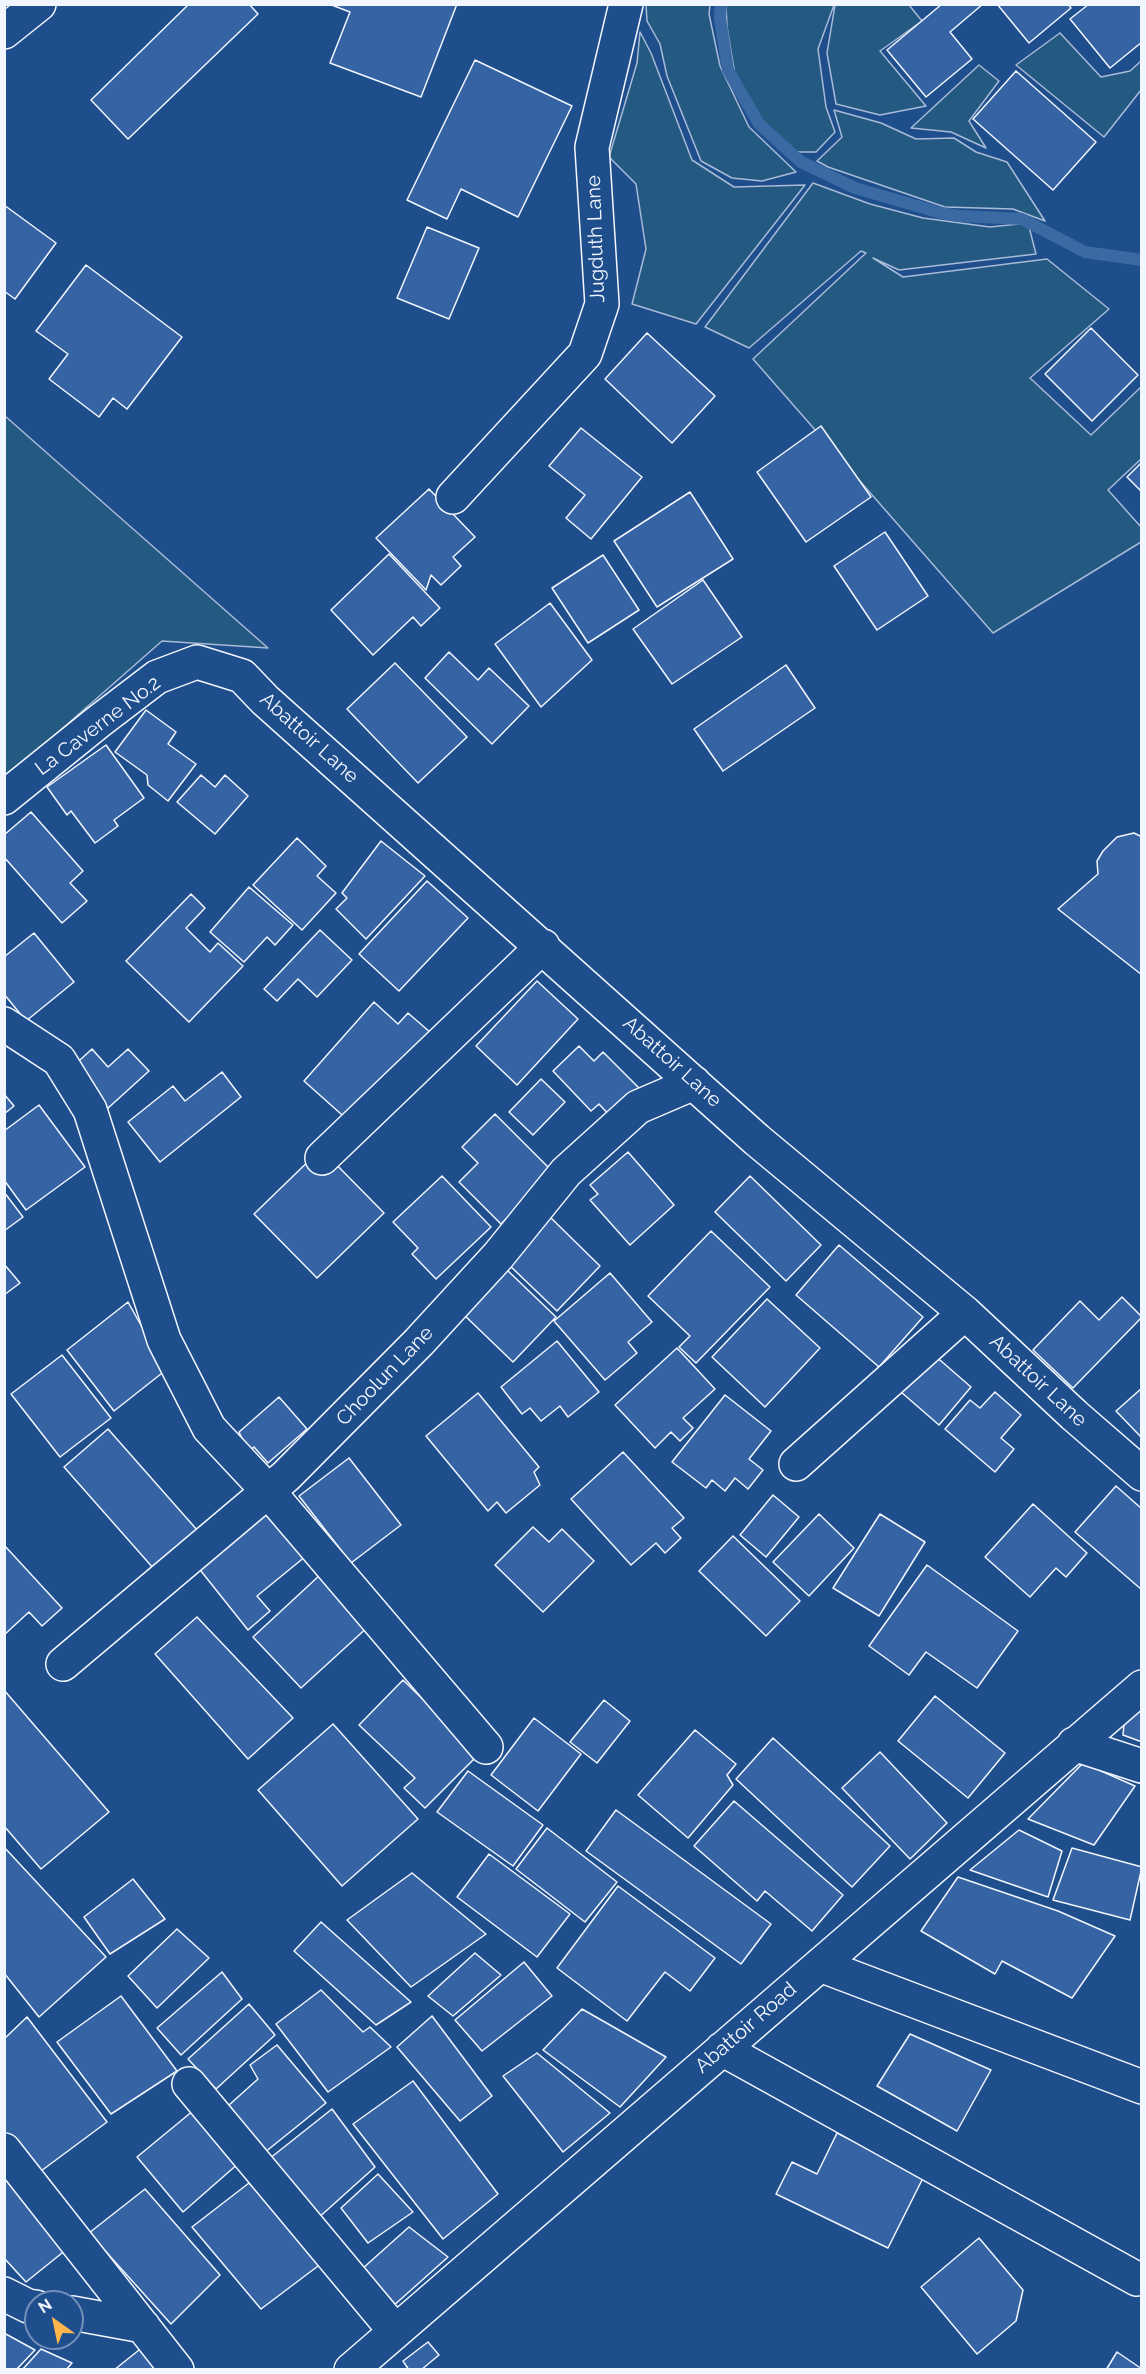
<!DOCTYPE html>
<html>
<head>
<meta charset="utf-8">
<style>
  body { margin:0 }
  #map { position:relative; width:1146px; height:2374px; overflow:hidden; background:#1f4e8c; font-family:Raleway,sans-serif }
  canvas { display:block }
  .frame { position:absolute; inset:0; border:6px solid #f2f6ff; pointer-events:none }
  .north { position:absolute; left:24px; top:2290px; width:60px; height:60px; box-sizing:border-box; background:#1f4e8c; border:2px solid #7391ba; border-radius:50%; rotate:327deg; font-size:16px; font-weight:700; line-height:24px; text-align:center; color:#f2f6ff }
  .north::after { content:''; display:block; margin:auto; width:21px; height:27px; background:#ffb74d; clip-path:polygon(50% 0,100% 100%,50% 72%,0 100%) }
</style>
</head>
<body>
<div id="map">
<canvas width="1146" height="2374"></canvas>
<div class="frame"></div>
<div class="north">N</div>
</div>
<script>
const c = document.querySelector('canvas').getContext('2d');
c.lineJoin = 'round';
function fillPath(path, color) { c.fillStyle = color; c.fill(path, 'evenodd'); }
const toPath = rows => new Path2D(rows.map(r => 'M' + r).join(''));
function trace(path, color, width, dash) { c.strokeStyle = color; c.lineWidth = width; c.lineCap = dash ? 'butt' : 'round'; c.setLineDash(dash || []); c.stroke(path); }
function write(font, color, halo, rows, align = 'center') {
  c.font = font + ' Raleway,sans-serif'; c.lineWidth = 4.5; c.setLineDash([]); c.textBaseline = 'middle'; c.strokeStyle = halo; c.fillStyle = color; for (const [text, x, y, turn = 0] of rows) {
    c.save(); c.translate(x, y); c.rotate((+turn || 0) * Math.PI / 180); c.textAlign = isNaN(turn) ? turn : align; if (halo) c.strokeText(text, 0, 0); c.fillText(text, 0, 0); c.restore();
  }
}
const green = toPath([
  [646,5,710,5,709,14,720,66,749,127,796,172,762,181,732,178,701,161,667,76,660,44,647,21,646,5],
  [726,5,834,5,818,49,826,107,835,132,816,152,797,152,762,121,735,75,727,27,726,5],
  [835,5,909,5,922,21,880,51,926,106,880,115,836,104,827,53,835,5],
  [640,32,651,53,692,160,734,187,805,185,696,324,632,304,646,249,636,184,609,157,637,63,640,32],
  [1060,33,1101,77,1130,71,1141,61,1141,90,1104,137,1016,65,1060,33],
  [979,65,999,81,969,121,986,148,951,132,911,128,979,65],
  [834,110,881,123,916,139,954,138,976,152,1007,162,1045,221,1013,209,945,207,828,167,817,161,842,137,834,110],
  [813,183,870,204,923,218,990,227,1028,223,1036,254,899,270,873,258,903,277,1047,259,1109,309,1030,378,1091,435,1141,387,1141,459,1108,490,1141,527,1141,542,993,633,753,359,866,253,861,251,749,348,705,327,813,183],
  [5,416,268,648,162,641,5,779,5,416]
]);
fillPath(green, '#245a82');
trace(green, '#a8bbd7', 1.5);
trace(toPath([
  [721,4,720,18,728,70,759,124,801,162,855,188,941,213,959,216,1022,219,1085,252,1142,260]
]), '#3b69a3', 12);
const building = toPath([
  [189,4,249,4,258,14,128,139,91,100,189,4],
  [329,4,457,4,421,97,330,63,350,12,329,4],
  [942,4,983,4,950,32,972,59,926,97,887,50,942,4],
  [997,4,1068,4,1071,8,1029,43,997,4],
  [1089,4,1142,4,1142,42,1110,68,1070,19,1089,4],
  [475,60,572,106,518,217,461,189,447,219,407,200,475,60],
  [1016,71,1096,142,1053,190,973,119,1016,71],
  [4,205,56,243,15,299,4,291,4,205],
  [427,227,479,248,449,319,397,298,427,227],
  [86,265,182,337,127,409,113,398,99,417,49,379,68,354,36,331,86,265],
  [1091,328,1138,375,1092,421,1045,374,1091,328],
  [647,333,715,396,672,443,605,379,647,333],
  [821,426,871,497,806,542,757,472,821,426],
  [581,428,642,477,591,539,566,518,585,495,549,466,581,428],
  [1142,462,1142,492,1127,477,1142,462],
  [429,489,475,537,453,557,461,566,441,585,431,575,426,590,376,538,429,489],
  [690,492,733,559,657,607,614,541,690,492],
  [885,532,928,596,877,630,834,566,885,532],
  [389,554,440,608,421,626,413,617,373,655,331,610,389,554],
  [603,555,639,610,588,643,552,588,603,555],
  [703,580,742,637,672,684,633,629,703,580],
  [550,603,592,660,541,707,495,644,550,603],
  [449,652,478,680,489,668,529,706,492,744,425,678,449,652],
  [395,663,467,737,418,783,347,709,395,663],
  [786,665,815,708,723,771,694,729,786,665],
  [146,710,176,732,168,744,196,764,168,801,148,785,147,775,115,752,146,710],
  [106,745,144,798,114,820,118,826,95,843,71,811,67,815,47,787,106,745],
  [201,775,215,787,225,775,248,796,215,834,177,802,201,775],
  [31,812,83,871,70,883,87,901,62,923,4,857,4,835,31,812],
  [1134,833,1142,837,1142,975,1058,909,1098,874,1097,861,1103,851,1117,837,1134,833],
  [297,838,326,866,317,876,336,893,302,930,253,885,297,838],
  [381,841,425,876,366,939,336,909,347,898,342,893,381,841],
  [427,881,468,918,399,991,359,954,427,881],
  [249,887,293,925,275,945,267,937,244,962,210,932,249,887],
  [191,894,205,908,186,928,210,952,218,943,243,966,189,1022,126,961,191,894],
  [320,930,352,960,317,997,298,979,277,1001,264,989,320,930],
  [34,933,74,982,26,1021,4,994,4,957,34,933],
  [537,981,578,1019,517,1085,476,1046,537,981],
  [374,1002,398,1024,408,1013,431,1033,350,1122,304,1081,374,1002],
  [579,1046,594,1061,603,1052,641,1090,612,1118,599,1104,591,1111,553,1071,579,1046],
  [92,1049,108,1067,128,1049,149,1071,107,1109,70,1069,92,1049],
  [222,1072,241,1097,160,1162,128,1122,173,1086,185,1101,222,1072],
  [541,1079,565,1102,533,1135,509,1112,541,1079],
  [4,1094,14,1106,4,1114,4,1094],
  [39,1105,85,1167,26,1210,4,1180,4,1131,39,1105],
  [495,1114,553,1172,501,1224,459,1182,478,1163,462,1147,495,1114],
  [321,1149,384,1213,317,1278,254,1214,321,1149],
  [628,1152,674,1205,630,1245,590,1200,598,1194,590,1185,628,1152],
  [442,1176,491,1227,436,1279,412,1254,418,1248,393,1222,442,1176],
  [750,1176,821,1245,786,1281,715,1212,750,1176],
  [4,1192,23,1217,4,1231,4,1192],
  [550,1217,600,1266,557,1311,506,1262,550,1217],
  [711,1231,770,1287,696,1363,679,1347,690,1336,648,1296,711,1231],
  [839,1245,923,1317,879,1367,796,1295,839,1245],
  [4,1264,20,1283,4,1295,4,1264],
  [505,1268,556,1317,513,1362,462,1313,505,1268],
  [610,1273,652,1322,628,1342,637,1353,605,1380,554,1321,610,1273],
  [1122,1297,1142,1317,1073,1388,1033,1350,1080,1301,1099,1320,1122,1297],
  [767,1299,820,1348,765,1407,712,1357,767,1299],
  [128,1302,166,1370,114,1411,67,1350,128,1302],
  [557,1341,599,1392,568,1417,560,1406,541,1421,530,1408,522,1414,501,1387,557,1341],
  [677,1348,715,1389,683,1418,693,1428,680,1441,671,1432,655,1448,615,1405,677,1348],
  [933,1354,971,1387,939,1425,901,1392,933,1354],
  [62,1355,111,1418,60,1457,11,1394,62,1355],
  [1142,1388,1142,1438,1116,1411,1142,1388],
  [995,1392,1021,1415,1001,1438,1014,1449,995,1472,945,1429,970,1400,980,1408,995,1392],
  [478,1393,539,1467,534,1472,540,1485,506,1513,497,1502,488,1511,426,1436,478,1393],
  [725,1395,771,1431,749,1459,763,1470,748,1489,735,1478,725,1491,712,1480,706,1488,672,1462,725,1395],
  [279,1397,307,1429,268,1463,254,1447,248,1452,239,1432,279,1397],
  [108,1429,198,1531,154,1569,64,1467,108,1429],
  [623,1452,684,1518,672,1528,681,1538,665,1553,656,1543,631,1565,571,1499,623,1452],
  [349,1458,401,1525,351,1563,299,1496,349,1458],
  [1116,1486,1142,1509,1142,1590,1075,1532,1116,1486],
  [773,1495,799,1517,766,1557,740,1535,773,1495],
  [1033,1504,1087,1553,1066,1577,1056,1568,1030,1597,985,1557,1033,1504],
  [267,1508,306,1556,257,1596,270,1611,248,1630,197,1566,267,1508],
  [819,1514,854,1548,809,1596,773,1562,819,1514],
  [880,1514,925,1542,879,1616,833,1588,880,1514],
  [533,1527,549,1542,562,1529,594,1561,543,1612,495,1565,533,1527],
  [733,1536,800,1601,766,1636,699,1571,733,1536],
  [4,1545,62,1608,42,1626,29,1612,4,1635,4,1545],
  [927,1565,1018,1631,977,1688,926,1652,909,1675,869,1646,927,1565],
  [321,1574,370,1625,301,1688,253,1637,321,1574],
  [197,1617,293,1718,248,1759,155,1654,197,1617],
  [403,1680,479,1754,425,1808,404,1788,415,1778,359,1725,403,1680],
  [4,1690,109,1812,41,1869,4,1826,4,1690],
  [935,1696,1005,1753,968,1798,898,1741,935,1696],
  [604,1700,630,1721,597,1763,570,1742,604,1700],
  [1142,1709,1142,1742,1123,1735,1124,1724,1142,1709],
  [534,1718,581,1754,538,1811,491,1775,534,1718],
  [333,1724,418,1819,342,1886,258,1790,333,1724],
  [695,1730,736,1764,727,1775,733,1785,688,1838,638,1795,695,1730],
  [773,1738,890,1846,852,1887,736,1779,773,1738],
  [880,1752,947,1823,910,1859,842,1788,880,1752],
  [1083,1763,1135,1786,1094,1845,1028,1819,1083,1763],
  [468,1771,543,1825,513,1866,437,1812,468,1771],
  [734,1801,843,1895,812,1931,765,1891,757,1901,694,1846,734,1801],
  [616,1810,771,1924,741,1964,586,1851,616,1810],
  [547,1828,617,1882,585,1922,516,1869,547,1828],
  [1019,1830,1062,1851,1048,1897,970,1870,1019,1830],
  [4,1847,106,1957,39,2017,4,1973,4,1847],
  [1072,1848,1142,1867,1130,1920,1053,1900,1072,1848],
  [489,1854,570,1914,537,1957,457,1897,489,1854],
  [412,1873,486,1934,411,1987,347,1920,412,1873],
  [958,1877,1058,1911,1115,1936,1072,1998,1002,1961,995,1974,921,1931,958,1877],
  [133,1879,165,1919,110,1954,84,1917,133,1879],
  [618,1886,715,1958,690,1991,665,1972,627,2021,557,1968,618,1886],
  [321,1922,411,2002,376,2025,294,1951,321,1922],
  [177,1929,209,1958,157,2008,128,1976,177,1929],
  [475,1953,501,1975,453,2016,428,1996,475,1953],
  [524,1962,552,1996,482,2051,455,2020,524,1962],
  [222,1972,242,1999,181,2055,157,2028,222,1972],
  [321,1990,363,2032,370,2027,391,2047,328,2092,276,2024,321,1990],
  [121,1996,177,2071,111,2114,57,2042,121,1996],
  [249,2004,275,2035,216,2089,188,2059,249,2004],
  [582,2009,666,2057,620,2107,543,2050,582,2009],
  [432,2016,492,2096,460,2121,397,2047,432,2016],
  [27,2017,107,2122,37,2174,4,2134,4,2039,27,2017],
  [910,2034,991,2070,957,2131,877,2086,910,2034],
  [277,2045,326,2103,264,2153,229,2105,258,2079,250,2065,277,2045],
  [537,2053,610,2113,563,2152,503,2076,537,2053],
  [413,2081,498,2194,443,2239,353,2124,413,2081],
  [332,2109,375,2167,316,2220,269,2159,332,2109],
  [194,2110,240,2162,183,2212,137,2157,194,2110],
  [837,2133,924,2176,888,2248,776,2194,792,2162,817,2174,837,2133],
  [4,2159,72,2245,26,2282,4,2258,4,2159],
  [378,2174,413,2212,368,2243,341,2208,378,2174],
  [249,2183,322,2263,261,2309,192,2227,249,2183],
  [145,2189,220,2275,171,2324,89,2233,145,2189],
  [409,2227,448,2257,392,2307,362,2269,409,2227],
  [979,2238,1023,2290,1016,2321,977,2354,921,2287,979,2238],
  [4,2333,35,2350,16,2370,4,2370,4,2333],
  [428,2342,439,2355,421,2370,409,2370,403,2361,428,2342],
  [144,2346,163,2370,114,2370,144,2346],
  [41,2349,72,2363,66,2370,22,2370,41,2349],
  [1117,2352,1142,2369,1142,2370,1106,2370,1117,2352]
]);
fillPath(building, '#3563a3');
trace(building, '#f2f6ff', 1.5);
const street = toPath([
  [4,32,39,4],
  [453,497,585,354,602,304,592,147,626,4],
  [4,798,98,722,157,677,197,662,242,676,265,700,757,1140,965,1313,1074,1415,1142,1474],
  [4,1024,59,1060,90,1110,164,1340,209,1428,268,1491,486,1747],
  [322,1158,543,946],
  [796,1464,965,1313],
  [63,1664,286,1476,419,1342,498,1256,566,1172,638,1107,694,1083],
  [1074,1744,1142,1766],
  [820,1965,1142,2087],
  [722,2049,1137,2279],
  [189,2084,395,2331],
  [4,2150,177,2370],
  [4,2294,28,2306,36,2307],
  [72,2313,143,2326],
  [351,2370,1142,1687]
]);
trace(street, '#f2f6ff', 36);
trace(street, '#1f4e8c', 33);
write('20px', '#f2f6ff', '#1f4e8c', [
  ["Jugduth Lane",596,239,-92],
  ["La Caverne No.2",98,726,-37],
  ["Abattoir Lane",309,738,42],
  ["Abattoir Lane",672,1062,42],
  ["Choolun Lane",385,1376,-46],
  ["Abattoir Lane",1038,1381,43],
  ["Abattoir Road",746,2028,-41]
]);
</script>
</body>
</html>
